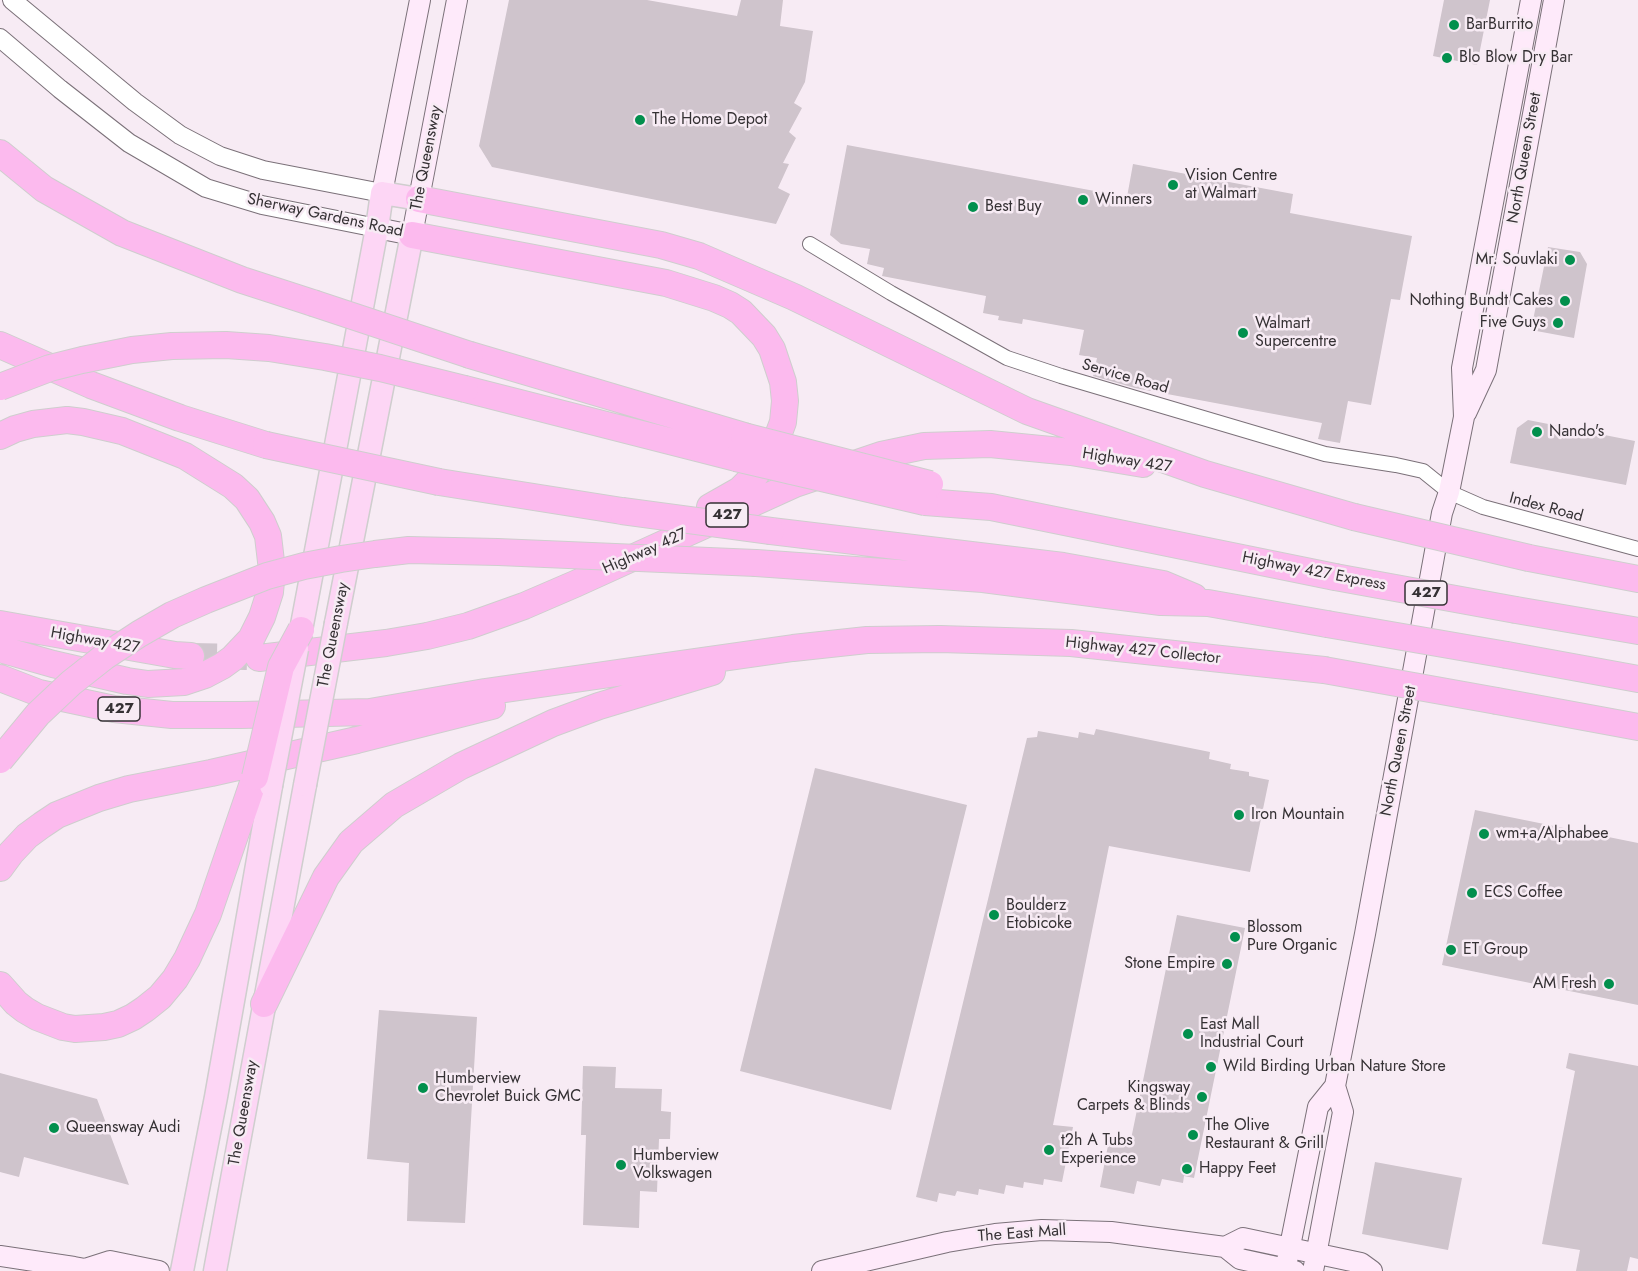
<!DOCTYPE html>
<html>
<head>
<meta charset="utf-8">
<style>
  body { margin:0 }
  canvas { display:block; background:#f7ebf4 }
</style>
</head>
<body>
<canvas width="1638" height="1271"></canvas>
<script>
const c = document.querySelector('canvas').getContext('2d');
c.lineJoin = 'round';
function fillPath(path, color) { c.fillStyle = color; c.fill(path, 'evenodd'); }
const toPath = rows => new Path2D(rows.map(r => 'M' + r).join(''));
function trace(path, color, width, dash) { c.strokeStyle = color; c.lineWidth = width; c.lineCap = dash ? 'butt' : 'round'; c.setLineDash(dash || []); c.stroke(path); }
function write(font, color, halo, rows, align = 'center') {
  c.font = font + ' Jost,sans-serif'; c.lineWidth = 5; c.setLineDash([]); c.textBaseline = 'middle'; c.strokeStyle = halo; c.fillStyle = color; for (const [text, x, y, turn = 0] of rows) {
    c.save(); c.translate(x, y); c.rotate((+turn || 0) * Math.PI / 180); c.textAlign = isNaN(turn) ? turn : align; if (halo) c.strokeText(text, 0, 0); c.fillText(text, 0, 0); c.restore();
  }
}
fillPath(toPath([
  [509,0,647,0,737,16,741,0,783,0,780,26,813,31,805,82,794,103,802,108,789,132,796,138,783,163,789,164,778,188,790,194,776,224,492,167,479,146],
  [1444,0,1490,0,1477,65,1433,56],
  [847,145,1127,197,1133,164,1293,194,1290,213,1412,236,1400,300,1391,299,1371,405,1348,401,1340,443,1318,439,1322,423,1135,388,1093,376,1097,358,1079,355,1084,330,1023,319,1022,324,998,320,999,316,983,313,986,296,882,276,884,268,867,264,870,249,841,244,830,235],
  [1548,247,1580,252,1587,264,1574,338,1531,330],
  [1528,420,1635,441,1626,485,1510,463,1517,428],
  [1096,729,1210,752,1209,759,1231,764,1230,769,1249,772,1249,776,1269,780,1250,872,1109,846,1053,1125,1073,1127,1062,1182,1044,1179,1043,1185,1024,1182,1023,1188,1006,1185,1004,1194,979,1189,978,1195,957,1191,955,1196,939,1193,937,1202,916,1197,1027,738,1037,737,1038,731,1078,738,1079,732,1094,735],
  [815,768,967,805,891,1110,740,1071],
  [1475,810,1638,843,1638,1005,1442,965],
  [1177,915,1245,928,1194,1178,1184,1176,1183,1183,1162,1179,1160,1186,1137,1181,1134,1194,1100,1187,1109,1140,1130,1144],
  [379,1010,477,1017,465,1223,407,1221,409,1163,367,1159],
  [1569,1053,1638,1066,1638,1259,1630,1257,1627,1271,1576,1271,1580,1250,1542,1244,1575,1071,1566,1068],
  [583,1066,616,1067,615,1088,662,1089,661,1111,671,1112,670,1139,659,1139,657,1192,640,1191,639,1228,583,1225,586,1135,581,1135],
  [0,1073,97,1099,129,1185,24,1157,19,1177,0,1172],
  [1375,1162,1462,1178,1448,1250,1362,1234]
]), '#cfc4cc');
trace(toPath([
  [191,656,247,657]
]), '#d0c6ce', 26, [26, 13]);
const minor = toPath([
  [810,244,891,293,1007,358,1061,376,1325,454,1396,465,1423,471,1449,492,1483,507,1638,549]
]);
const tertiary = toPath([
  [12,0,135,102,180,135,220,156,263,170,382,193],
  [0,38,60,89,129,143,206,188,262,205,377,228]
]);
const secondary = toPath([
  [382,193,420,0],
  [377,228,412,235,457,0],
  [1466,413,1486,370,1554,0],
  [1225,1247,1243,1238,1361,1263,1372,1271],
  [0,1256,74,1267,85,1269,88,1271],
  [85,1269,110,1261,159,1271],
  [822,1271,947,1242,995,1234,1042,1230,1111,1232,1225,1247,1240,1259,1295,1271],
  [1285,1271,1318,1107,1335,1086,1365,934,1442,513,1449,492,1464,417,1462,368,1531,0],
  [1313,1271,1343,1112,1335,1086]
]);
const primary = toPath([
  [336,623,412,235],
  [301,630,377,228,382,193,419,199],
  [182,1271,216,1097,271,786],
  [215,1271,305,785]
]);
const motorway = toPath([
  [0,153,44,189,122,233,242,280,313,303],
  [419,199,661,245,699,256,794,297,1027,411,1205,474,1354,517],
  [412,235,666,283,714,298,730,305,741,312,764,336,772,349,783,382,785,401,783,422,776,441,766,461,756,474,740,490,710,507],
  [0,345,91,385,180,418,266,445],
  [470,355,744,436],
  [465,389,736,458],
  [0,436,15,429,33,424,67,420,83,422,122,431,185,456,233,486,247,499,262,522,268,536,272,570,270,592,262,617,251,639,233,658,222,666,205,675,184,682,148,684,127,681,53,664,0,649],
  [439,482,622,511],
  [925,502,991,507,1335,577],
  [771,531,1063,566,1163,584,1194,597],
  [1529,558,1638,579],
  [756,563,983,579,1161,602,1208,603,1327,624],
  [1516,610,1638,631],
  [0,624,175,655,191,656],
  [1507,655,1638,679],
  [259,658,386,643,427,636,468,626,524,606,575,584,795,484,881,455,924,446,990,444,1071,452,1143,464],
  [0,678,39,693,114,709,172,715,241,715,370,712,485,692,645,669,793,648,867,640,940,639,1071,643,1324,670],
  [1497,701,1638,727],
  [0,868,11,853,27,836,42,825,57,815,99,798,129,789,211,773,357,740,492,706],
  [0,985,16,1003,25,1010,37,1017,63,1027,75,1029,104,1027,118,1024,133,1017,145,1009,160,997,175,979,187,959,208,914,255,777],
  [264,1004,326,877,351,842,394,805,461,766,553,723,599,706,712,672]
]);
trace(minor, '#7b7179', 16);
trace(tertiary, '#7b7179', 20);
trace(secondary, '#7b7179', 22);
trace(primary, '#cfcece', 25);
trace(motorway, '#cfcece', 28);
trace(minor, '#fff', 14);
trace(tertiary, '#fff', 18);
trace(secondary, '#feeafa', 20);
trace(primary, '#fdd6f5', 22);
trace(motorway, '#fcbaee', 26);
const primaryBridge = toPath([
  [305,785,336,623],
  [271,786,297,649]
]);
const motorwayBridge = toPath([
  [313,303,470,355],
  [0,387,50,368,82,360,132,350,172,346,226,345,269,348,325,357,380,368,465,389],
  [744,436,930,484],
  [266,445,439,482],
  [736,458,925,502],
  [622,511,771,531],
  [1354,517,1529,558],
  [1335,577,1516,610],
  [1327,624,1507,655],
  [1324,670,1497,701],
  [0,760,38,714,71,683,104,657,139,634,172,615,206,600,267,576,304,566,341,559,375,554,409,550,498,552,756,563],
  [255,777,281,667,301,630]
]);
trace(primaryBridge, '#cfcece', 25, []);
trace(motorwayBridge, '#cfcece', 28, []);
trace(primaryBridge, '#fdd6f5', 22);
trace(motorwayBridge, '#fcbaee', 26);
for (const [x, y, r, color] of [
  [1454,25,6,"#028f4d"],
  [1447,58,6,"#028f4d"],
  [640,120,6,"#028f4d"],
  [1173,185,6,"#028f4d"],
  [1083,200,6,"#028f4d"],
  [973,207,6,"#028f4d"],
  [1570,260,6,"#028f4d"],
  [1565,301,6,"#028f4d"],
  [1558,323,6,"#028f4d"],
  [1243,333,6,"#028f4d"],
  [1537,432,6,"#028f4d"],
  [1239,815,6,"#028f4d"],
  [1484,834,6,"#028f4d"],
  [1472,893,6,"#028f4d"],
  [994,915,6,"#028f4d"],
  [1235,937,6,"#028f4d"],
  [1451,950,6,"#028f4d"],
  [1227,964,6,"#028f4d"],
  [1609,984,6,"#028f4d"],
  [1188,1034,6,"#028f4d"],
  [1211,1067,6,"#028f4d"],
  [423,1088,6,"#028f4d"],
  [1202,1097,6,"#028f4d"],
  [54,1128,6,"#028f4d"],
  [1193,1135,6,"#028f4d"],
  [1049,1150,6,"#028f4d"],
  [621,1165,6,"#028f4d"],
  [1187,1169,6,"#028f4d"]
]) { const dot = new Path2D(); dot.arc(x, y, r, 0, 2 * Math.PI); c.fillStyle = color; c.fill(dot); trace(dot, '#f7ebf4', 2); }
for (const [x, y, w] of [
  [727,515,42],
  [1426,593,42],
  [119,709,42]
]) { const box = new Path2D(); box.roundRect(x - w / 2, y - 12, w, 24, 4.5); c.fillStyle = '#f7ebf4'; c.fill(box); trace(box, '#353134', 1.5); }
write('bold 15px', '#353134', null, [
  ["427",727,515],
  ["427",1426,593],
  ["427",119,709]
]);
write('16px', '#353134', '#f7ebf4', [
  ["BarBurrito",1466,25],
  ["Blo Blow Dry Bar",1459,58],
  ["The Home Depot",652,120],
  ["Vision Centre",1185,176],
  ["at Walmart",1185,194],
  ["Winners",1095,200],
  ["Best Buy",985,207],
  ["Mr. Souvlaki",1558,260,"right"],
  ["Nothing Bundt Cakes",1553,301,"right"],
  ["Five Guys",1546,323,"right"],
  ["Walmart",1255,324],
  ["Supercentre",1255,342],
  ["Nando's",1549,432],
  ["Iron Mountain",1251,815],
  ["wm+a/Alphabee",1496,834],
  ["ECS Coffee",1484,893],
  ["Boulderz",1006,906],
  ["Etobicoke",1006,924],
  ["Blossom",1247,928],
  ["Pure Organic",1247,946],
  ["ET Group",1463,950],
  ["Stone Empire",1215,964,"right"],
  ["AM Fresh",1597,984,"right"],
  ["East Mall",1200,1025],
  ["Industrial Court",1200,1043],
  ["Wild Birding Urban Nature Store",1223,1067],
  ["Humberview",435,1079],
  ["Chevrolet Buick GMC",435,1097],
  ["Kingsway",1190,1088,"right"],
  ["Carpets & Blinds",1190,1106,"right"],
  ["The Olive",1205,1126],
  ["Restaurant & Grill",1205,1144],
  ["Queensway Audi",66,1128],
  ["t2h A Tubs",1061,1141],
  ["Experience",1061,1159],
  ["Humberview",633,1156],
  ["Volkswagen",633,1174],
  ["Happy Feet",1199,1169]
], 'left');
write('16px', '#353134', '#f7ebf4', [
  ["The Queensway",427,158,-79],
  ["North Queen Street",1525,158,-80],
  ["Sherway Gardens Road",325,216,12],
  ["Service Road",1125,377,16],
  ["Highway 427",1127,461,9],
  ["Index Road",1546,508,15],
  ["Highway 427",645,552,-24],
  ["Highway 427 Express",1314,572,11],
  ["The Queensway",334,635,-79],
  ["Highway 427",95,641,10],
  ["Highway 427 Collector",1143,651,6],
  ["North Queen Street",1399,751,-79],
  ["The Queensway",244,1113,-80],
  ["The East Mall",1022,1234,-4]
]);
</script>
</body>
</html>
